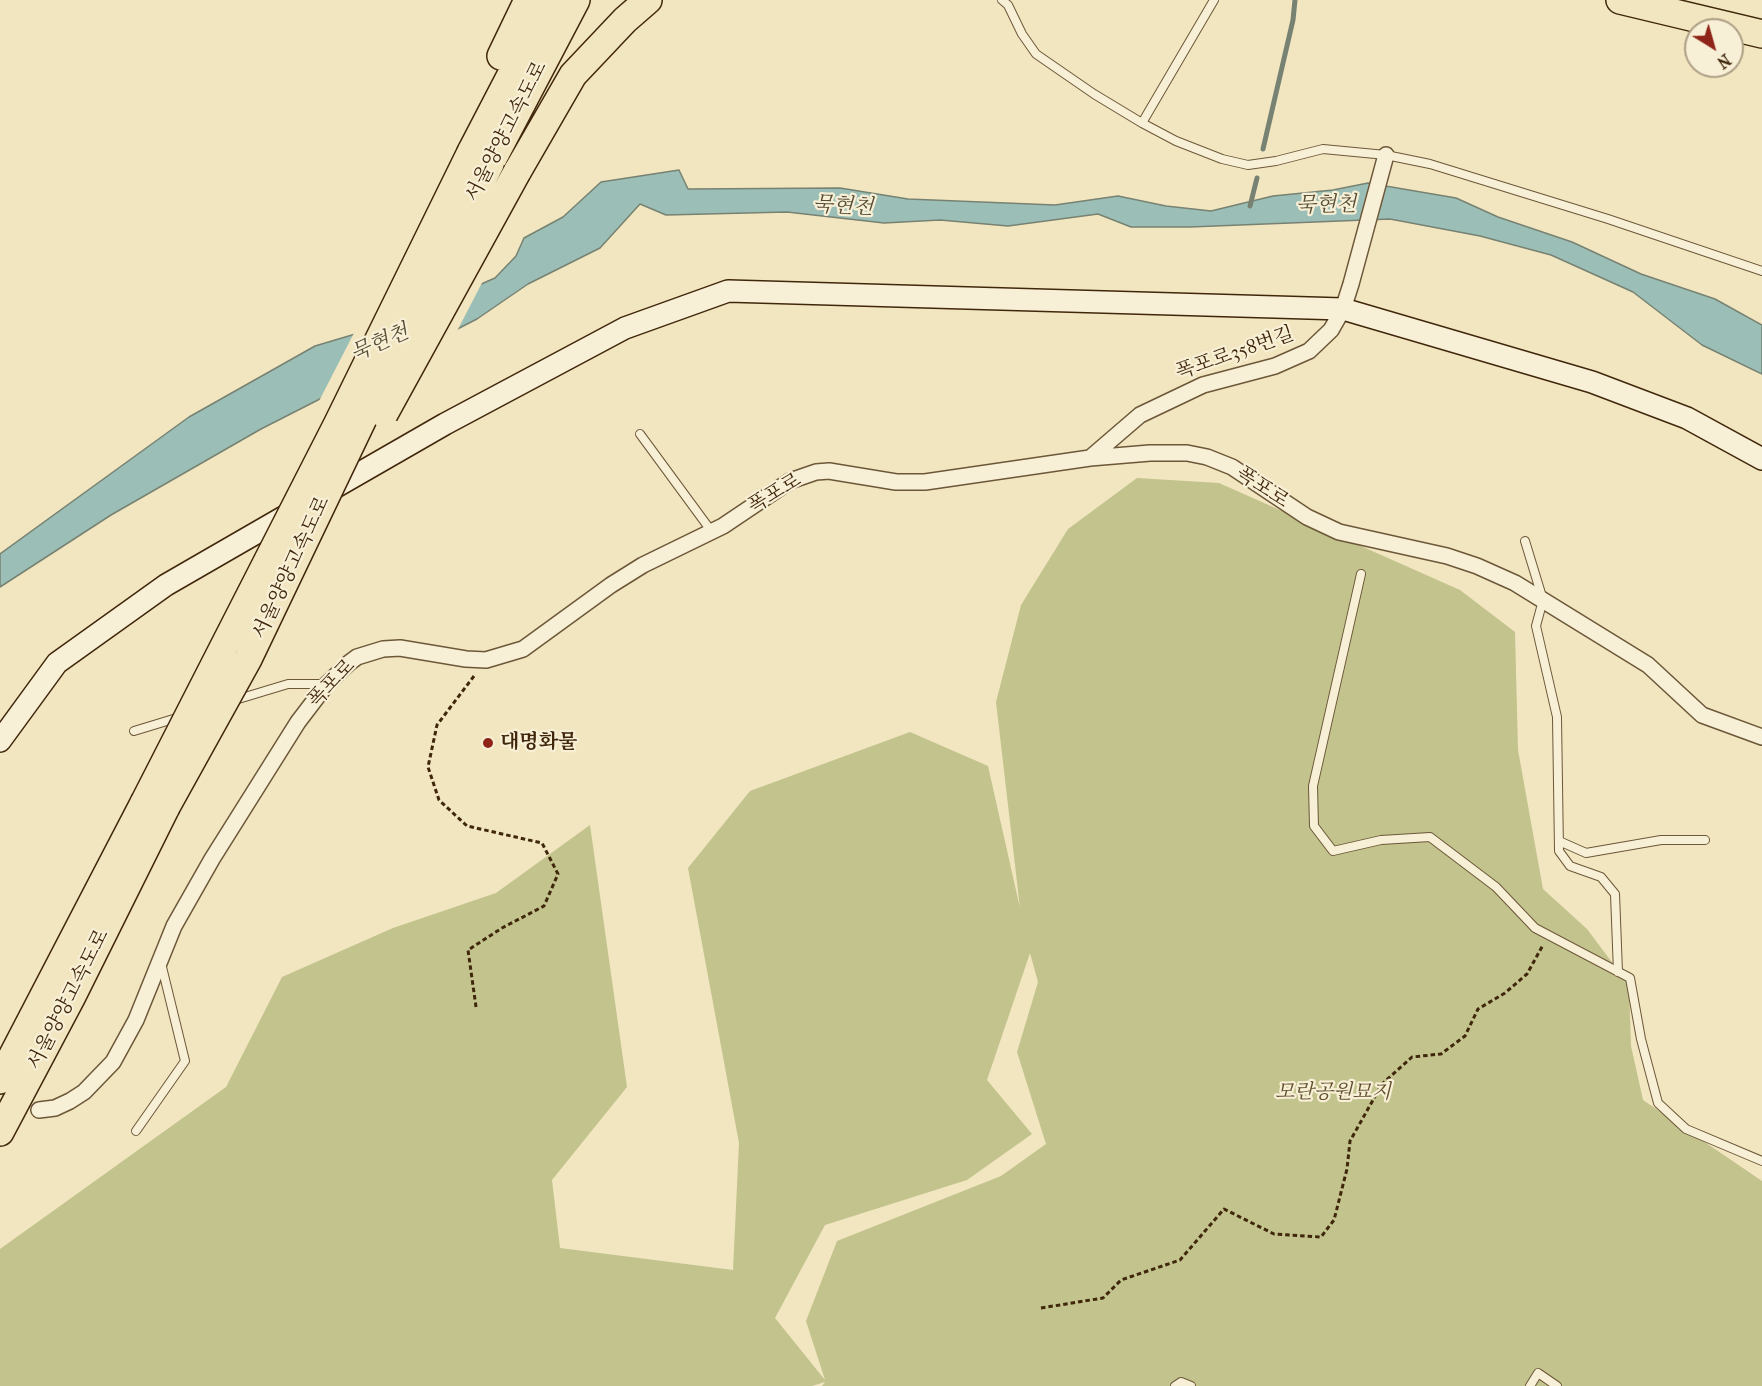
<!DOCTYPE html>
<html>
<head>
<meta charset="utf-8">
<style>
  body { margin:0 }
  #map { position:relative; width:1762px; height:1386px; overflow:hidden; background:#f2e6c0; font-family:"IM FELL French Canon",serif }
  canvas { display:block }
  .north { position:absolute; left:1684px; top:18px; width:60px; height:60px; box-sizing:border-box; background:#f7efd6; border:2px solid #ae9f85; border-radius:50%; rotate:143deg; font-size:16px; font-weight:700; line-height:24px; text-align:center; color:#40270b }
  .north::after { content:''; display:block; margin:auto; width:21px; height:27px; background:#8f2418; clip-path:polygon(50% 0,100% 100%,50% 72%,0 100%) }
</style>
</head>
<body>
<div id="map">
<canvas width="1762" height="1386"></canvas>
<div class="north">N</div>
</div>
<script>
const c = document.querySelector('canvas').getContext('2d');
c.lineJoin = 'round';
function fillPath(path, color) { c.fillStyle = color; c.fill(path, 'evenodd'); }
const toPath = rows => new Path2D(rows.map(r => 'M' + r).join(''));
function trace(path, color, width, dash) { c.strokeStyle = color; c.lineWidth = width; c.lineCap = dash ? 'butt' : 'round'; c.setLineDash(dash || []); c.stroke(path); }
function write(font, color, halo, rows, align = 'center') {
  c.font = font + ' "IM FELL French Canon","Noto Serif KR",serif'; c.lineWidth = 4.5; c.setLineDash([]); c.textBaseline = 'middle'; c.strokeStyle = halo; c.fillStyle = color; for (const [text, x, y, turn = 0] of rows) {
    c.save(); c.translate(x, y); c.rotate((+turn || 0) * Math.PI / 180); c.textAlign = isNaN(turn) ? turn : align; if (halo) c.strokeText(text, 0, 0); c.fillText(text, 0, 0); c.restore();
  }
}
fillPath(toPath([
  [1137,478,1219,483,1460,590,1515,632,1518,750,1543,889,1587,929,1629,985,1631,1046,1643,1100,1762,1181,1762,1386,822,1386,825,1382,812,1386,0,1386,0,1249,226,1087,282,977,393,928,496,893,590,825,627,1087,552,1180,560,1248,733,1270,739,1143,688,868,750,791,910,732,988,766,1020,908,996,702,1021,605,1068,529],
  [1030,953,1038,982,1017,1052,1046,1144,1001,1176,837,1241,806,1321,825,1380,775,1318,825,1225,967,1180,1032,1134,987,1080]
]), '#c2c38d');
const water = toPath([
  [679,170,688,189,840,188,908,199,1055,205,1118,196,1166,206,1211,211,1273,196,1333,190,1368,183,1456,198,1498,217,1572,242,1641,274,1715,299,1762,325,1762,374,1702,345,1633,292,1551,255,1480,236,1390,219,1190,227,1131,227,1098,214,1008,226,940,220,884,223,787,212,666,215,640,204,600,248,528,284,477,319,261,429,111,515,0,587,0,554,189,417,315,346,389,324,495,278,516,256,524,238,563,217,601,182,679,170]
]);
fillPath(water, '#9bbfb6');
trace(water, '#778272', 1.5);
fillPath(toPath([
  [484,279,456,333,318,403,355,331,388,321]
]), '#f2e6c0');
trace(toPath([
  [1263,149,1293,20,1295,0],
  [1250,206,1257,178]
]), '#778272', 5);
const service = toPath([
  [1002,0,1008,5,1022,34,1036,54,1094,94,1142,123,1176,141,1222,159,1248,165,1276,161,1323,149,1386,155,1430,164,1608,219,1762,271],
  [1142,123,1214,0],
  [640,434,712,532],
  [1525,541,1543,600,1536,626,1557,717,1559,851,1570,866,1601,877,1615,894,1618,972],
  [1361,574,1313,786,1314,826,1333,851,1381,840,1430,837,1496,887,1535,928,1630,978,1641,1039,1658,1103,1686,1129,1762,1161],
  [235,700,288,684,325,684],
  [134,731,180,717],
  [1559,841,1586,853,1661,840,1705,840],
  [136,1131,185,1061,161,963],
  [1175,1386,1181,1382,1191,1386],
  [1530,1386,1538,1373,1557,1386]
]);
const minor = toPath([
  [1090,458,1140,415,1203,385,1275,366,1309,351,1331,330,1343,309,1351,284,1386,155],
  [39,1110,55,1108,70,1101,84,1092,113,1062,136,1020,174,926,212,859,298,722,327,684,349,663,357,657,383,649,400,648,466,659,486,660,523,649,611,585,643,565,723,526,790,481,816,472,829,471,896,482,925,482,1090,458,1150,453,1187,453,1207,457,1232,467,1307,517,1339,532,1447,556,1477,566,1515,583,1648,665,1702,715,1762,737]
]);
const secondary = toPath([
  [325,493,445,424,625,328,728,291,1343,309,1592,382,1687,418,1762,459],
  [0,741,57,663,166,585,296,510]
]);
const motorway = toPath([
  [1620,0,1762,34],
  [501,56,528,0],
  [471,152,550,0],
  [490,164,576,0],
  [517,172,573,75,625,20,648,0],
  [0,1080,144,803],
  [0,1132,71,998,166,807]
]);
trace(service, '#6c5738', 10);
trace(minor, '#6c5738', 18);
trace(secondary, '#40270b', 24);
trace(motorway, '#40270b', 30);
trace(toPath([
  [474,676,437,725,428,767,439,800,467,826,542,843,558,874,544,906,502,928,468,950,476,1007],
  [1041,1308,1103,1298,1121,1280,1180,1260,1224,1209,1274,1234,1321,1237,1334,1220,1347,1169,1350,1141,1382,1084,1412,1057,1441,1054,1465,1036,1478,1009,1505,993,1527,974,1543,945]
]), '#40270b', 3, [4.5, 3]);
trace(service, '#f7efd6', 8);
trace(minor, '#f7efd6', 15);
trace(secondary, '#f7efd6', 21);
trace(motorway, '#f2e6c0', 27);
const motorwayBridge = toPath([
  [384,414,517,172],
  [144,803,337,425,471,152],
  [166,807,248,659,381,381,490,164]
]);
trace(motorwayBridge, '#40270b', 30, []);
trace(motorwayBridge, '#f2e6c0', 27);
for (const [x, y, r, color] of [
  [488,743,6,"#8f2418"]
]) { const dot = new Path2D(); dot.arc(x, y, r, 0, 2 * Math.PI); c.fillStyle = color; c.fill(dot); trace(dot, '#f7efd6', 2); }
write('20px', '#40270b', '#f7efd6', [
  ["서울양양고속도로",507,132,-63],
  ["폭포로358번길",1235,354,-19],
  ["폭포로",1262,488,33],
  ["폭포로",775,494,-31],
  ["서울양양고속도로",292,568,-65],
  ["폭포로",332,684,-46],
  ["서울양양고속도로",69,1000,-63]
]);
write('bold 20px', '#40270b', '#f7efd6', [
  ["대명화물",500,743]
], 'left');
write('italic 20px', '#604e2c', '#f7efd6', [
  ["모란공원묘지",1333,1093]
]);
write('italic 21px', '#574d36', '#f7efd6', [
  ["묵현천",1326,206,-1],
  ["묵현천",843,207,3],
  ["묵현천",380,344,-24]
]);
</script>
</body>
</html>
